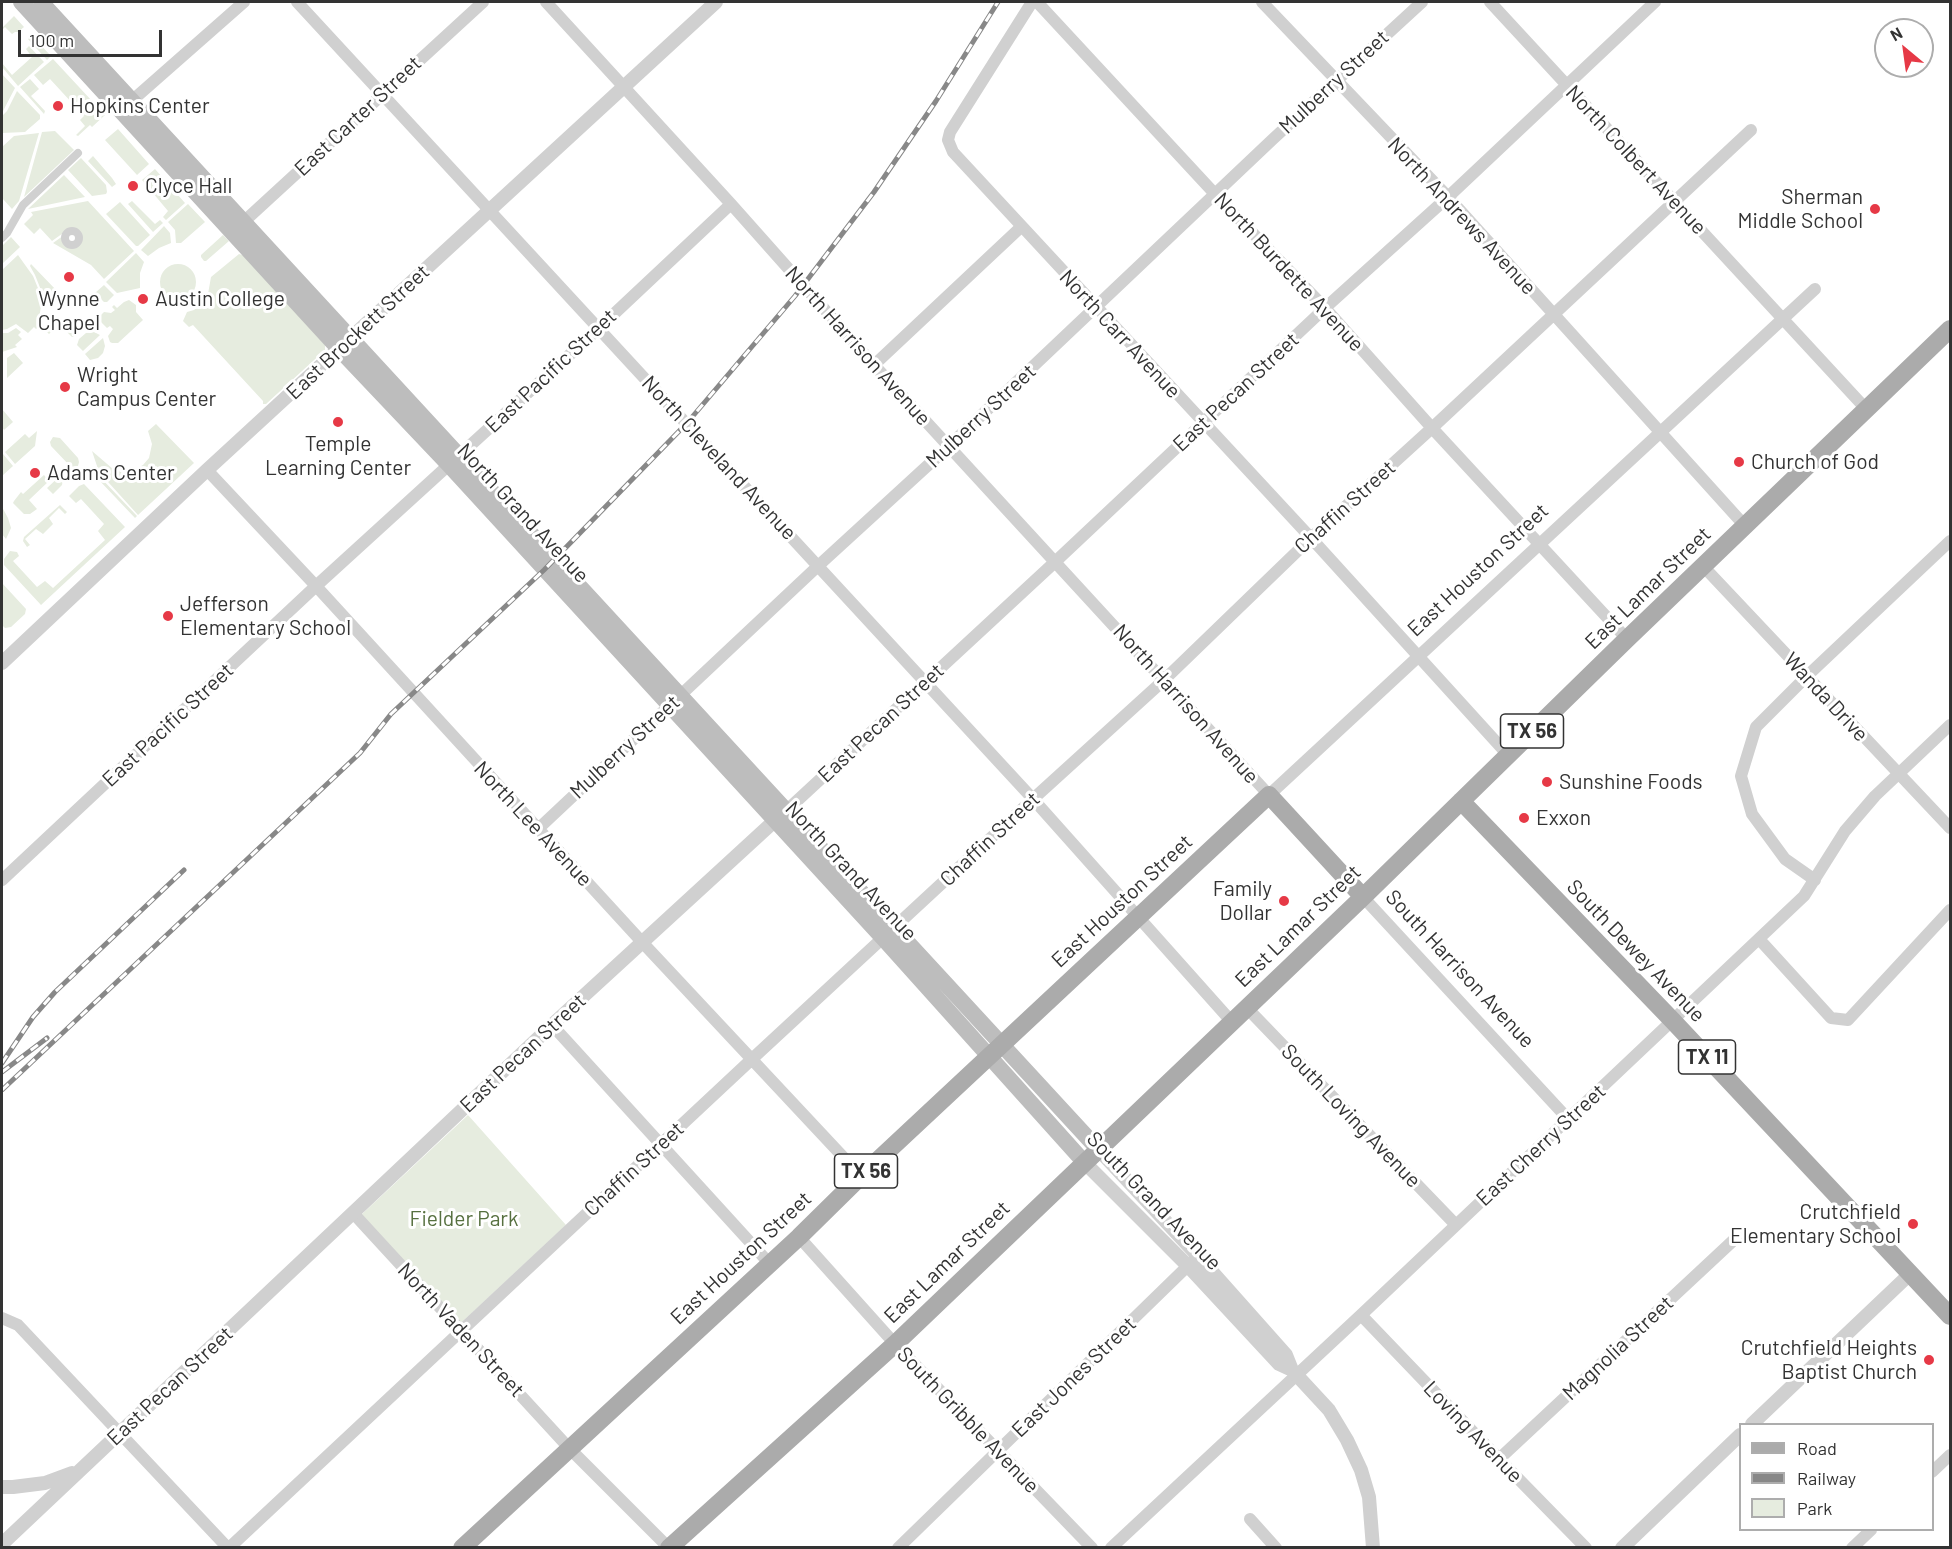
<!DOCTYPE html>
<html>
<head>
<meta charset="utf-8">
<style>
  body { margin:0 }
  #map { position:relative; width:1952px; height:1549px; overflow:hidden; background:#fff; font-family:Barlow,sans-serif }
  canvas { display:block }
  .frame { position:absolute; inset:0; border:3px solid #333; pointer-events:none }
  .legend { position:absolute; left:1739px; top:1423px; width:195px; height:108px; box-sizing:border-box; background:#fff; border:2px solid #adadad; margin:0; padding:8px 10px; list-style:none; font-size:18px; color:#333 }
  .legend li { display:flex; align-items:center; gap:12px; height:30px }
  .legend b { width:30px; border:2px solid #adadad }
  .north { position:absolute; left:1874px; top:18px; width:60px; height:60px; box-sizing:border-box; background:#fff; border:2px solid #adadad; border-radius:50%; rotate:331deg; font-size:16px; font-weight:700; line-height:24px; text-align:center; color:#333 }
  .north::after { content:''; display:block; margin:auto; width:21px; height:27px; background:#e63946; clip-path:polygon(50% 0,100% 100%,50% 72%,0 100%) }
  .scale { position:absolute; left:18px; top:30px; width:144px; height:27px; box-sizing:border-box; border:3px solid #333; border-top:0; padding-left:8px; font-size:18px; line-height:21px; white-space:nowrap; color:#333; -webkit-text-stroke:4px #fff; paint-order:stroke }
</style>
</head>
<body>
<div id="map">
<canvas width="1952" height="1549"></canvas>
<div class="frame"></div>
<ul class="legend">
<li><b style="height:8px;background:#ababab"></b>Road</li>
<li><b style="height:8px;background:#888"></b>Railway</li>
<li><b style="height:16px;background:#e6ecdf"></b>Park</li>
</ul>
<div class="north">N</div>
<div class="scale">100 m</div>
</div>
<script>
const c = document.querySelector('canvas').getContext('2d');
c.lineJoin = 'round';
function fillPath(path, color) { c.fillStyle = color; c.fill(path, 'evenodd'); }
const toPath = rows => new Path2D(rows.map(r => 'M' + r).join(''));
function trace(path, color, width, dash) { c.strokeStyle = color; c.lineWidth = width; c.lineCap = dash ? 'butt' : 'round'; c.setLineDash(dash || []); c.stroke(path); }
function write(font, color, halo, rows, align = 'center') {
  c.font = font + ' Barlow,sans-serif'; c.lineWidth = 6; c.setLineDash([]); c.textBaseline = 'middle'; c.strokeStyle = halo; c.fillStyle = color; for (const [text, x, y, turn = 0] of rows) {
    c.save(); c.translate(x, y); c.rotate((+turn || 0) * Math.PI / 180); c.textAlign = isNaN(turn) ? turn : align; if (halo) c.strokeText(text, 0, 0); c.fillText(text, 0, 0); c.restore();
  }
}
fillPath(toPath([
  [14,16,24,27,18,32,15,32,12,34,5,27,2,30,2,28],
  [32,36,51,56,47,60,28,39],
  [29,46,44,62,18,86,2,67,2,63,12,75,32,57,26,49],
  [53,59,105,115,92,127,90,125,78,136,76,135,85,126,80,120,84,116,50,79,43,85,34,75],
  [2,74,15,88,2,113],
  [30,79,39,89,31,96,45,111,44,114,20,87],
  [17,91,40,115,40,119,25,132,2,133,2,116,7,111],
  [118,129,149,164,137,175,105,140],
  [55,131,74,150,24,197,42,132],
  [39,133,19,201,12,209,2,198,2,147,14,136],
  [93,156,112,178,116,184,112,187,88,161],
  [81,158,106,185,107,192,106,194,92,196,68,170],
  [155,169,185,203,166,220,163,217,168,211,142,180],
  [64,175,85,197,28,209],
  [88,201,134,251,104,279,91,265,53,243,67,233,65,237,66,242,70,245,75,245,80,238,76,232,66,231,52,241,40,228,34,234,24,224,33,215,31,212],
  [132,201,155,224,160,220,163,223,153,232,128,204],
  [120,202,150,235,138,246,136,246,106,214],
  [188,204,205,222,181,243,176,243,175,230,168,222],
  [164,226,170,233,171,243,159,248,148,256,141,250],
  [223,235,229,241,206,261,204,261,201,257,201,255],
  [11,237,20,247,2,264,2,246],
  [136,253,144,262,140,273,140,288,117,293,106,282],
  [239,254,245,256,325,345,325,350,266,404,263,404,263,401,193,325,189,327,183,321,187,312,194,310,204,301,208,294,211,277],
  [18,255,33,276,42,298,38,327,36,329,34,327,28,333,16,324,7,329,2,330,2,270],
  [31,264,58,292,49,300,53,304,50,306,45,300,35,275,30,266],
  '160 282a18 18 0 1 1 36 0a18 18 0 1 1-36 0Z',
  [104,285,114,295,107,302,104,302,95,293],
  [129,300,136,305,136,312,143,320,118,343,112,343,110,342,108,336,113,329,110,326,107,328,101,322,100,316,104,312,111,313,115,310,112,307,114,305,117,308,124,302],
  [63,319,77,333,76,337,72,337,59,324,49,334,43,328,51,323],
  [16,328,21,332,18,335,22,339,15,345,17,347,2,352,2,333,8,333],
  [94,332,100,335,83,351,77,345,79,339,86,333],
  [103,338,105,346,103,353,98,358,90,360,85,354],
  [14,353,23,363,7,378,7,358],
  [2,409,13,422,4,430,2,427],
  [156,424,194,463,138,515,99,472,92,451,113,469,121,472,134,470,143,465,149,458,152,444,148,431],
  [37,431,35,446,15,464,5,452,25,434,29,438],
  [53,437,60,438,78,458,79,462,78,466,74,467,70,466,51,446,50,442],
  [3,454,13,466,2,476,2,455],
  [44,475,49,481,29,500,37,509,30,514,24,514,13,503,14,501,21,492,23,494],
  [61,475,63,479,62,485,53,494,47,488],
  [100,477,137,516,135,518,98,479],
  [84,484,125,527,41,605,4,565,4,559,10,551,17,552,19,556,13,561,37,587,45,581,53,588,105,540,98,531,104,524,81,499,76,503,69,496,79,486],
  [60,505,67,512,65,514,59,508,49,518,53,524,43,534,36,529,25,539,30,545,27,547,23,541,24,537],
  [2,507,8,518,11,528,6,539,2,534],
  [2,583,26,609,25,614,11,627,5,628,2,625],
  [468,1115,566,1225,461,1323,361,1215]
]), '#e6ecdf');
trace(toPath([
  '65 238a7 7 0 1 1 14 0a7 7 0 1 1-14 0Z',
  [2,238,7,233,23,205,78,153]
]), '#d0d0d0', 8);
trace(toPath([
  [297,2,1033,799,1231,1021],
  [546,2,731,204,874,365,1269,795,1815,289],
  [1032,2,950,132,948,140,953,152,1311,538,1508,755],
  [1037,2,1215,194,1325,308,1432,428,1627,639],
  [1262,2,1448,197,1745,526],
  [1490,2,1867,410],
  [127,105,244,2],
  [238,227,483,2],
  [874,365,1021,227],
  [207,470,316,586,642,942,861,1176],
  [1703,566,1950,828],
  [786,811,1055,562,1325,308,1448,197,1655,2],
  [538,829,818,566,949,446,1273,139,1422,2],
  [2,880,316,586,599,328,731,204],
  [1815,880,1785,859,1752,814,1741,776,1756,727,1807,676,1950,541],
  [1363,897,1569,1120],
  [1759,939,1831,1018,1848,1020,1950,910],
  [1246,1007,1456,1225],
  [552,1025,769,1263],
  [353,1213,569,1448,669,1548],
  [799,1237,895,1344,1092,1548],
  [1361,1315,1499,1459,1586,1548],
  [2,1318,18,1325,228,1548],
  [1499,1459,1737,1237],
  [1932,1472,1950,1455],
  [1250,1519,1276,1548],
  [229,1548,752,1059,1033,799,1164,680,1311,538,1432,428,1751,130],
  [898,1548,1198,1256],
  [1111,1548,1361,1315,1804,896,1845,831,1875,796,1950,725],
  [1852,1548,1871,1530]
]), '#d0d0d0', 12);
trace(toPath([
  [2,663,207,470,716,2],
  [1098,1149,1198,1256,1286,1355,1292,1370,1329,1410,1347,1440,1361,1470,1369,1497,1373,1548],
  [1084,1162,1188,1266,1279,1364,1292,1370],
  [1752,1424,1911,1273],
  [2,1487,13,1487,45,1483,72,1473],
  [2,1544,552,1025,782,814],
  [1622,1548,1740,1435]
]), '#d0d0d0', 14);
trace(toPath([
  [21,2,340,350,449,465,883,938,1084,1162],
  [41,2,1098,1149]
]), '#bdbdbd', 16);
trace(toPath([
  [1461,801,1673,1021,1950,1316],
  [462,1548,799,1237,861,1176,1269,795,1363,897],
  [669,1548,895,1344,1363,897,1627,639,1950,329]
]), '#ababab', 18);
const rail = toPath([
  [2,1063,33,1017,55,992,184,870],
  [2,1072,47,1038],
  [2,1090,360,753,391,714,544,570,687,423,795,296,874,192,936,101,998,2]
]);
trace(rail, '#888', 5);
trace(rail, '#fff', 3, [9]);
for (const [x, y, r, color] of [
  [58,106,6,"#e63946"],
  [133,186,6,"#e63946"],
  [1875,209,6,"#e63946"],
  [69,277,6,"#e63946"],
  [143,299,6,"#e63946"],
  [65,387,6,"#e63946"],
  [338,422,6,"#e63946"],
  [1739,462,6,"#e63946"],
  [35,473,6,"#e63946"],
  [168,616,6,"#e63946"],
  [1547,782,6,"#e63946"],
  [1524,818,6,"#e63946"],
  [1284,901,6,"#e63946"],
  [1913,1224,6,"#e63946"],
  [1929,1360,6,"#e63946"]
]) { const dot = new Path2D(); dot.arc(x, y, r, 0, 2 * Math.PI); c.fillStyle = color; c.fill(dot); trace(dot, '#fff', 2); }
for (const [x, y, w] of [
  [1532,731,63],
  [1707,1057,57],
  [866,1171,63]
]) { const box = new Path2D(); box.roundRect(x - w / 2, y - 17, w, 34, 4.5); c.fillStyle = '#fff'; c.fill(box); trace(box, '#333', 1.5); }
write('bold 20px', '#333', null, [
  ["TX 56",1532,731],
  ["TX 11",1707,1057],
  ["TX 56",866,1171]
]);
write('21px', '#333', '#fff', [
  ["Mulberry Street",1334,82,-43],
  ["East Carter Street",358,116,-43],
  ["North Colbert Avenue",1636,160,47],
  ["North Andrews Avenue",1462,216,47],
  ["North Burdette Avenue",1289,272,47],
  ["East Brockett Street",358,332,-43],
  ["North Carr Avenue",1120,334,47],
  ["North Harrison Avenue",858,346,48],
  ["East Pacific Street",551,371,-43],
  ["East Pecan Street",1236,392,-43],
  ["Mulberry Street",981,416,-43],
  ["North Cleveland Avenue",719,458,47],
  ["Chaffin Street",1345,507,-42],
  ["North Grand Avenue",523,513,47],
  ["East Houston Street",1478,570,-43],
  ["East Lamar Street",1648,588,-44],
  ["Wanda Drive",1826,697,47],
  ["North Harrison Avenue",1186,704,48],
  ["East Pecan Street",881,723,-43],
  ["East Pacific Street",168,725,-43],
  ["Mulberry Street",625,747,-43],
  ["North Lee Avenue",533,824,47],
  ["Chaffin Street",990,839,-43],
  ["North Grand Avenue",851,871,47],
  ["East Houston Street",1122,901,-43],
  ["East Lamar Street",1298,926,-44],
  ["South Dewey Avenue",1636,951,46],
  ["South Harrison Avenue",1460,969,47],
  ["East Pecan Street",523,1053,-43],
  ["South Loving Avenue",1351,1116,46],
  ["East Cherry Street",1541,1145,-43],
  ["Chaffin Street",634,1169,-43],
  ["South Grand Avenue",1154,1201,46],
  ["East Houston Street",741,1258,-43],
  ["East Lamar Street",947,1262,-44],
  ["North Vaden Street",461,1330,47],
  ["Magnolia Street",1618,1348,-43],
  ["East Jones Street",1074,1377,-44],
  ["East Pecan Street",170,1386,-43],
  ["South Gribble Avenue",968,1420,46],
  ["Loving Avenue",1473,1432,46]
]);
write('21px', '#333', '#fff', [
  ["Hopkins Center",70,106],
  ["Clyce Hall",145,186],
  ["Sherman",1863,197,"right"],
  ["Middle School",1863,221,"right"],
  ["Wynne",69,299,"center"],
  ["Chapel",69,323,"center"],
  ["Austin College",155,299],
  ["Wright",77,375],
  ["Campus Center",77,399],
  ["Temple",338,444,"center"],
  ["Learning Center",338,468,"center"],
  ["Church of God",1751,462],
  ["Adams Center",47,473],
  ["Jefferson",180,604],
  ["Elementary School",180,628],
  ["Sunshine Foods",1559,782],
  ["Exxon",1536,818],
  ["Family",1272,889,"right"],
  ["Dollar",1272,913,"right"],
  ["Crutchfield",1901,1212,"right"],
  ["Elementary School",1901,1236,"right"],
  ["Crutchfield Heights",1917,1348,"right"],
  ["Baptist Church",1917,1372,"right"]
], 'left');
write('21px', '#56703f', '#fff', [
  ["Fielder Park",464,1219]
]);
</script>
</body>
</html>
